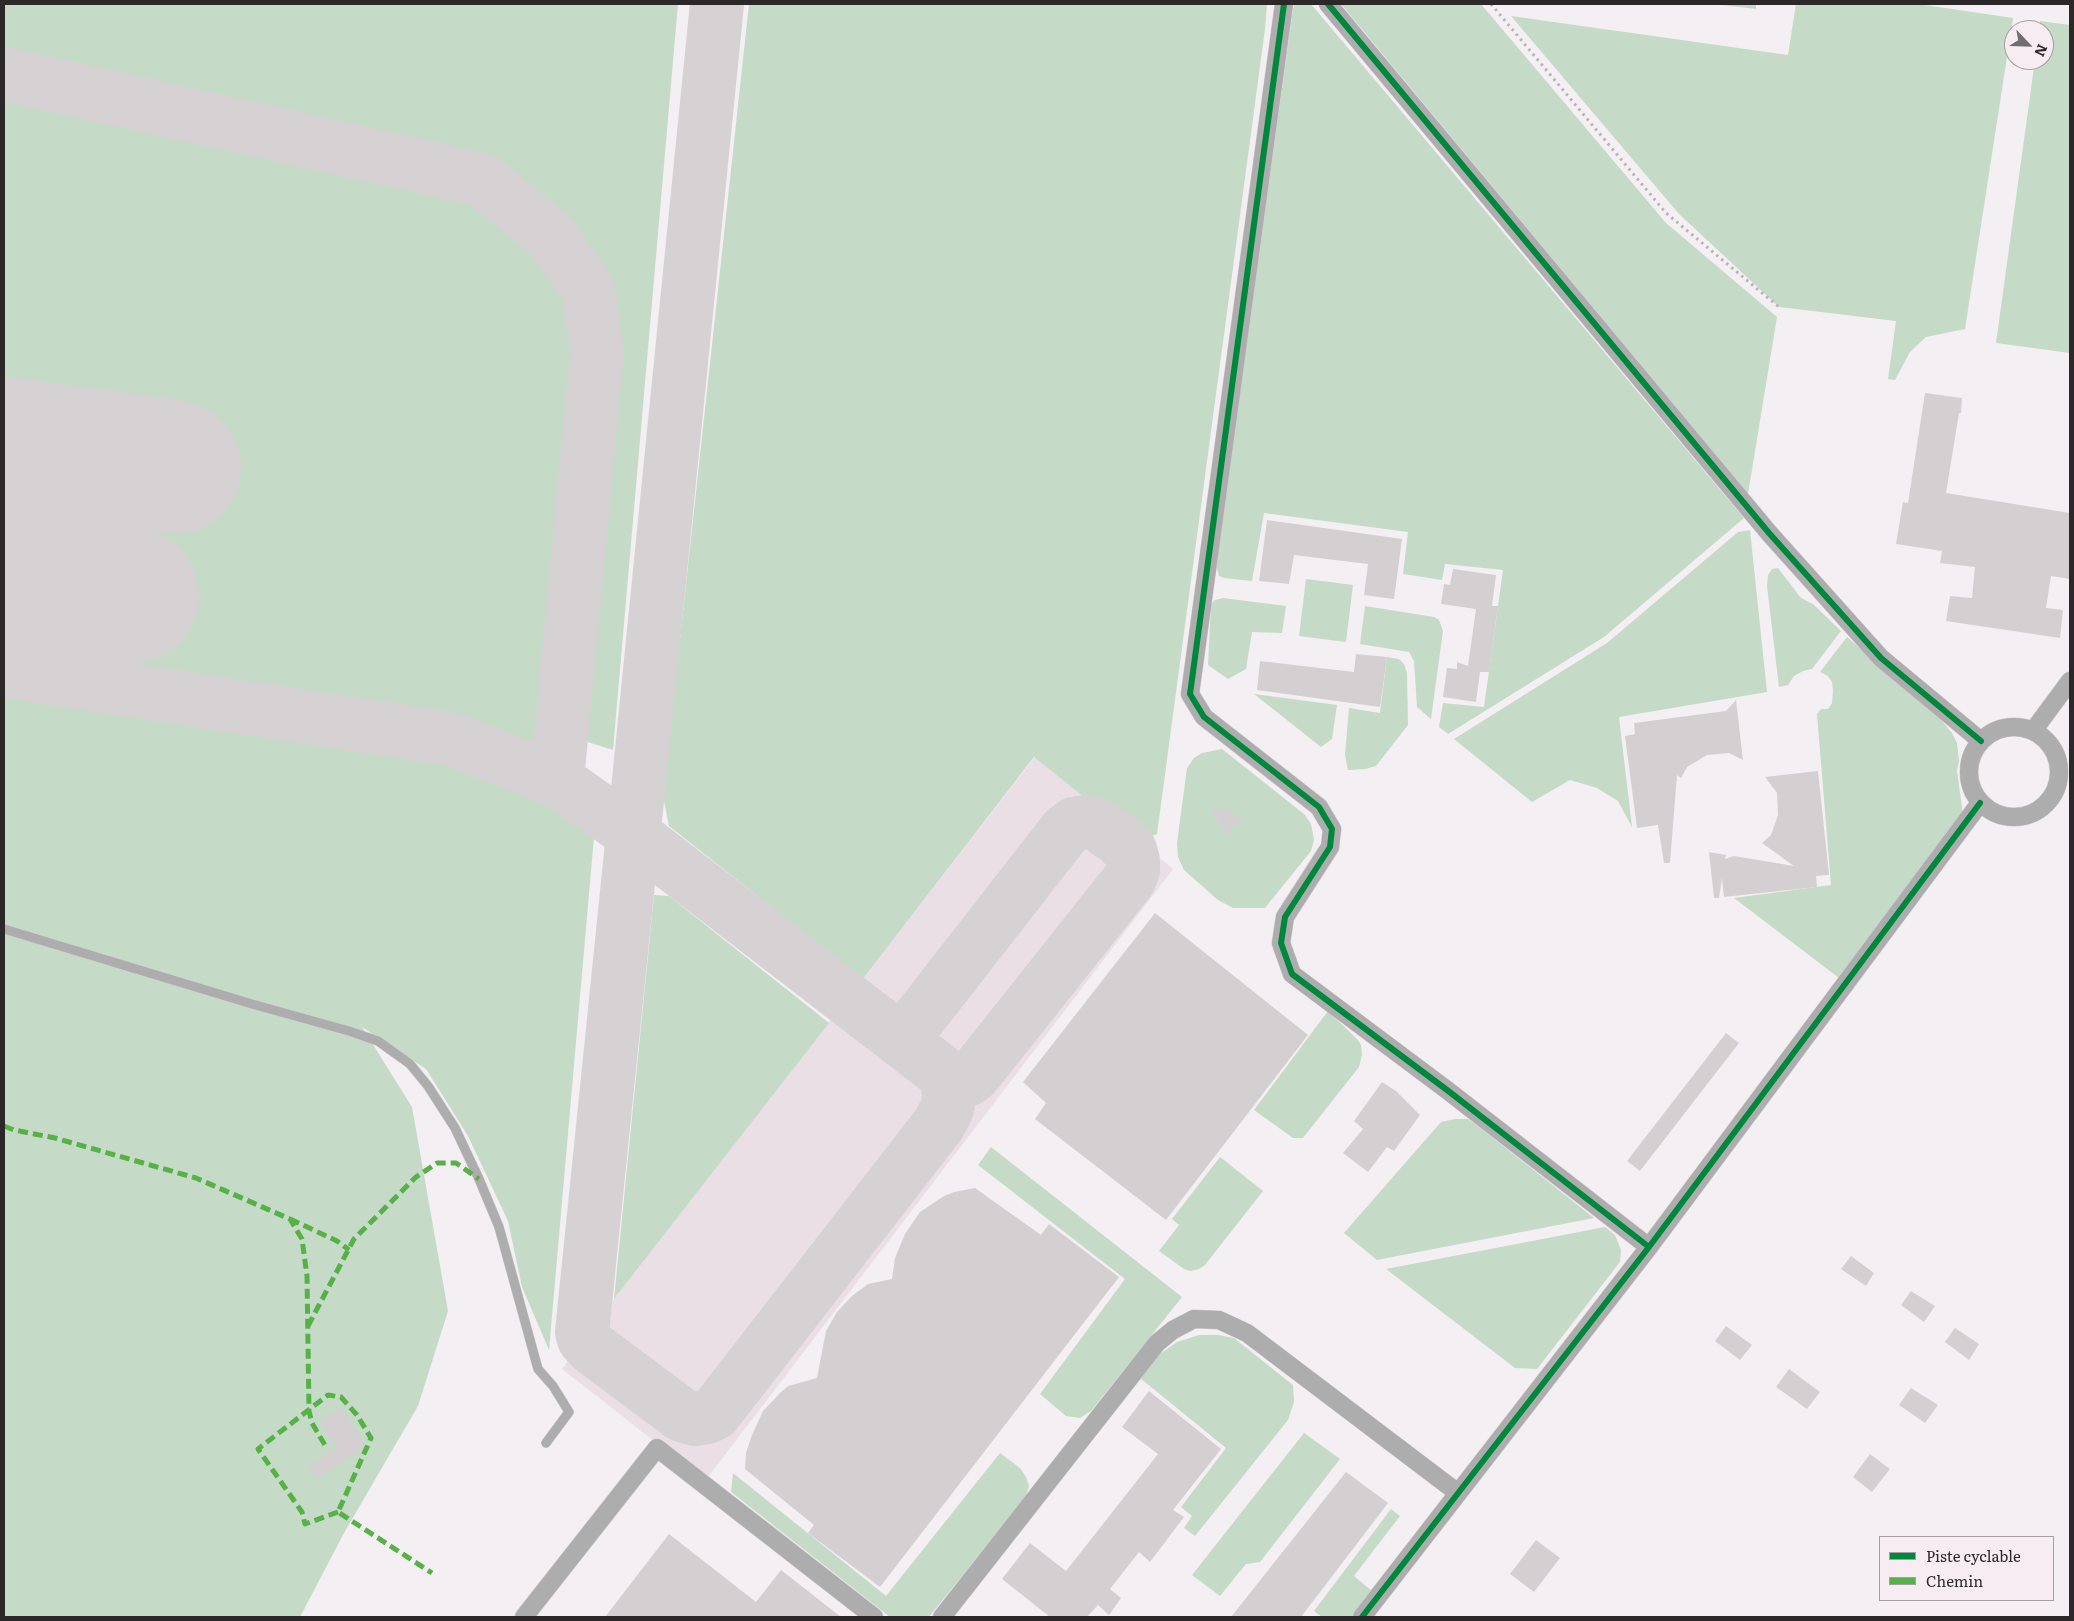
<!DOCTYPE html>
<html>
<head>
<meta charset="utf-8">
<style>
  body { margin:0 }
  #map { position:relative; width:2074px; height:1621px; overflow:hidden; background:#f4eff2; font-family:Literata,serif }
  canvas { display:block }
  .frame { position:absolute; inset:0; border:5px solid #2c282a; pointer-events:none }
  .legend { position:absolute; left:1879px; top:1536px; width:175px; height:65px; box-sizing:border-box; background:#f7ecf2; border:1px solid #a69ea2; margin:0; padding:6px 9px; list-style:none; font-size:15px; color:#2c282a }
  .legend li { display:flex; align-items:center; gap:10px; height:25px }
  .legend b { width:25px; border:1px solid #a69ea2 }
  .north { position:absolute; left:2004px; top:20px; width:50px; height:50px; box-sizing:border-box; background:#f7ecf2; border:1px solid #a69ea2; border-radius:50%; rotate:114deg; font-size:14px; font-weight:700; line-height:20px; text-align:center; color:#2c282a }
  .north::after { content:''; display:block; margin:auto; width:18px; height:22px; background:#726e70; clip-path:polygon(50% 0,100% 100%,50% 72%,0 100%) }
</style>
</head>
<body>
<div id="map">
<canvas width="2074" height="1621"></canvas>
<div class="frame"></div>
<ul class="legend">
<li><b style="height:6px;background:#00873e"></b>Piste cyclable</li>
<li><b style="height:6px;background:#56b246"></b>Chemin</li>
</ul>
<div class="north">N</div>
</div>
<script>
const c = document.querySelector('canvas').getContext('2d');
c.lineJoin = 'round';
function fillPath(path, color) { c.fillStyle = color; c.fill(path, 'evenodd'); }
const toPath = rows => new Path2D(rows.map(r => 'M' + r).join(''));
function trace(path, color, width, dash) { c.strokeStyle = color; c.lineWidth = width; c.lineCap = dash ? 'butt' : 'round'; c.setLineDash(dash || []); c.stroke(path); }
fillPath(toPath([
  [1035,757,1173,869,705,1481,562,1369,614,1299]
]), '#ebdfe6');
fillPath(toPath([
  [4,4,678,4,613,750,575,738,553,806,594,837,549,1350,522,1287,508,1221,468,1136,426,1069,362,1027,412,1107,448,1311,418,1406,344,1533,300,1617,4,1617],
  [749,4,1267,4,1265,29,1157,834,1139,841,1034,757,862,980,845,965,669,826,663,796],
  [1295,4,1311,4,1744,518,1604,637,1448,734,1439,727,1443,703,1484,707,1503,570,1445,564,1442,580,1403,574,1408,532,1264,513,1252,581,1224,578,1219,576,1216,565,1293,9],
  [1341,4,1481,4,1666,223,1777,317,1748,494],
  [1713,4,1756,4,1756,9],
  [1796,4,1918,4,2013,18,1965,329,1926,337,1910,352,1895,380,1888,379,1896,321,1779,307,1679,214,1511,16,1788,55],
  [2040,21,2070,25,2070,353,1996,343,2035,60,2044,60,2044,30,2039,30],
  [1750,530,1767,692,1619,717,1632,827,1618,801,1597,788,1570,780,1532,802,1454,739,1607,643,1738,532],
  [1778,568,1801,598,1813,604,1841,631,1812,669,1803,671,1794,676,1788,685,1779,687,1767,586,1768,575,1772,569],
  [1306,579,1353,585,1346,642,1299,636],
  [1223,598,1286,606,1282,633,1252,632,1246,669,1228,679,1208,665,1211,604,1215,600],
  [1365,606,1434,617,1439,620,1443,631,1431,719,1417,707,1414,661,1409,652,1360,644],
  [1847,637,1939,717,1952,733,1957,743,1959,761,1957,771,1962,807,1962,817,1957,827,1839,978,1734,898,1831,885,1817,714,1821,709,1828,709,1832,703,1833,691,1832,682,1828,676,1820,672],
  [1387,657,1399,659,1404,664,1407,673,1408,725,1376,766,1365,769,1348,770,1345,755,1349,708,1380,713],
  [1254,694,1337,705,1332,739,1321,747],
  [1222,749,1304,814,1311,824,1314,840,1311,851,1265,908,1233,908,1218,900,1184,870,1178,857,1177,843,1187,768,1194,758,1202,753],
  [654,895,669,896,829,1023,614,1299],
  [1328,1011,1357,1039,1361,1045,1362,1055,1359,1067,1303,1138,1293,1138,1254,1110],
  [1455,1119,1468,1119,1478,1126,1594,1218,1377,1260,1344,1233,1441,1122],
  [991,1147,1182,1297,1091,1411,1080,1418,1066,1416,1040,1394,1125,1279,978,1165],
  [1220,1157,1263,1191,1205,1265,1199,1269,1191,1271,1184,1269,1159,1251,1179,1225,1172,1219],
  [1605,1227,1615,1235,1621,1250,1620,1262,1537,1369,1515,1368,1386,1269],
  [1199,1335,1218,1335,1234,1338,1293,1385,1294,1402,1288,1420,1195,1536,1184,1528,1192,1516,1181,1507,1226,1448,1140,1378,1157,1356,1177,1342],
  [1304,1433,1340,1459,1260,1562,1246,1564,1220,1596,1192,1575],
  [1000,1453,1020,1468,1026,1477,1029,1486,1026,1496,929,1617,890,1617,731,1492,733,1473,886,1596],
  [1391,1509,1400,1516,1354,1576,1372,1591,1352,1617,1322,1617,1314,1611]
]), '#c6dac8');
trace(toPath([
  [4,74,483,180,551,236,588,289,597,352,557,780],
  [4,671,451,739,557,780,633,834,942,1072,948,1084,949,1097,947,1109,939,1124,715,1413,707,1417,695,1419,682,1415,591,1347,584,1339,582,1332,633,834,636,810,717,4],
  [893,1033,904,1033,913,1026,1065,831,1074,824,1086,822,1097,824,1118,839,1130,850,1133,860,1133,870,1129,880,974,1075,967,1080,961,1082,954,1081,942,1072]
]), '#d6d2d4', 54);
trace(toPath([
  [4,444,174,467],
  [4,577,132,596]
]), '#d6d2d4', 134);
fillPath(toPath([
  [1925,393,1962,398,1961,413,1959,413,1946,493,2070,513,2070,579,2051,576,2046,608,2063,610,2060,638,1946,621,1950,596,1972,598,1975,567,1940,563,1942,551,1896,544,1903,502,1908,503],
  [1267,520,1402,539,1394,599,1364,595,1368,564,1294,555,1289,584,1259,581],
  [1453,569,1496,575,1492,606,1498,606,1489,672,1480,672,1476,702,1443,697,1447,668,1457,669,1457,662,1468,666,1476,609,1441,604,1444,584,1450,585],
  [1356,654,1387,657,1380,707,1257,690,1260,661,1354,672],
  [1736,700,1743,760,1729,753,1707,755,1687,767,1681,778,1677,775,1670,863,1664,863,1658,825,1637,828,1625,736,1635,734,1634,723,1726,711],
  [1818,771,1829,875,1816,876,1817,887,1724,897,1722,878,1719,898,1714,898,1709,852,1726,855,1725,859,1734,856,1794,866,1762,843,1771,835,1778,815,1777,793,1765,777],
  [1211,809,1227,809,1243,821,1233,826,1228,836],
  [1155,913,1308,1035,1166,1220,1035,1119,1046,1103,1023,1082],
  [1726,1033,1739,1043,1640,1171,1627,1161],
  [1382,1082,1396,1091,1420,1115,1394,1151,1387,1147,1368,1172,1343,1153,1363,1129,1354,1121],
  [975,1188,1041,1235,1049,1224,1119,1277,880,1587,808,1533,814,1525,745,1469,746,1453,752,1435,763,1411,779,1394,788,1386,817,1378,826,1331,837,1312,852,1296,868,1284,892,1279,895,1258,905,1234,920,1212,944,1196,954,1192],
  [1851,1256,1874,1273,1866,1286,1841,1269],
  [1911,1291,1935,1306,1924,1322,1901,1305],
  [1726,1326,1752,1345,1740,1360,1715,1341],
  [1955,1328,1979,1344,1969,1360,1945,1342],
  [1789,1369,1820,1392,1807,1409,1776,1387],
  [1911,1388,1938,1405,1925,1423,1899,1405],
  [1149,1391,1221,1449,1173,1510,1184,1517,1150,1562,1139,1552,1110,1589,1121,1598,1109,1615,1098,1605,1087,1617,1050,1617,1002,1579,1030,1543,1066,1571,1158,1454,1122,1427],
  [341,1408,366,1446,316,1478,308,1466,336,1448,319,1422],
  [1870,1454,1890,1469,1872,1492,1853,1477],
  [1346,1472,1388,1503,1301,1617,1231,1617],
  [669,1534,756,1602,781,1570,841,1617,605,1617],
  [1536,1540,1560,1558,1534,1592,1510,1574]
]), '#d4d0d2');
const service = toPath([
  [4,929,252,1004,349,1031,378,1041,410,1064,428,1086,455,1128,479,1179,499,1227,538,1369,553,1386,569,1412,546,1443]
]);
const minor = toPath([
  [1284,4,1190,694,1204,717,1319,807,1332,829,1330,847,1285,917,1281,943,1292,974,1447,1090,1649,1247],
  [1328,4,1769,533,1881,658,1981,741],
  '1969 772a45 45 0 1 1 90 0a45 45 0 1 1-90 0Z',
  [2033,731,2070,681],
  [524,1617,657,1448,874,1617],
  [942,1617,1157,1343,1173,1330,1194,1319,1219,1320,1247,1333,1458,1493],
  [1362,1617,1649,1247,1980,803]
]);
trace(service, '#cfccce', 10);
trace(minor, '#cfccce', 19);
trace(toPath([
  [1491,4,1666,213,1779,307]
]), '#b8b5b7', 3, [2.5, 4]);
trace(service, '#aeadae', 9);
trace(minor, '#aeadae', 18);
trace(toPath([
  [4,1126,14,1130,55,1138,196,1178,290,1219,302,1239,307,1276,309,1411,312,1423,326,1447],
  [290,1219,337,1241,349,1250],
  [308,1326,354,1239,416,1177,437,1163,456,1163,479,1179],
  [338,1512,305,1524,302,1512,258,1449,328,1395,341,1397,357,1415,371,1438,338,1512,432,1573]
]), '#56b246', 5, [10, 5]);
trace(toPath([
  [1284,4,1190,694,1204,717,1319,807,1332,829,1330,847,1285,917,1281,943,1292,974,1447,1090,1649,1247],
  [1328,4,1769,533,1881,658,1981,741],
  [1362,1617,1649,1247,1980,803]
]), '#00873e', 6);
</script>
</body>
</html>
